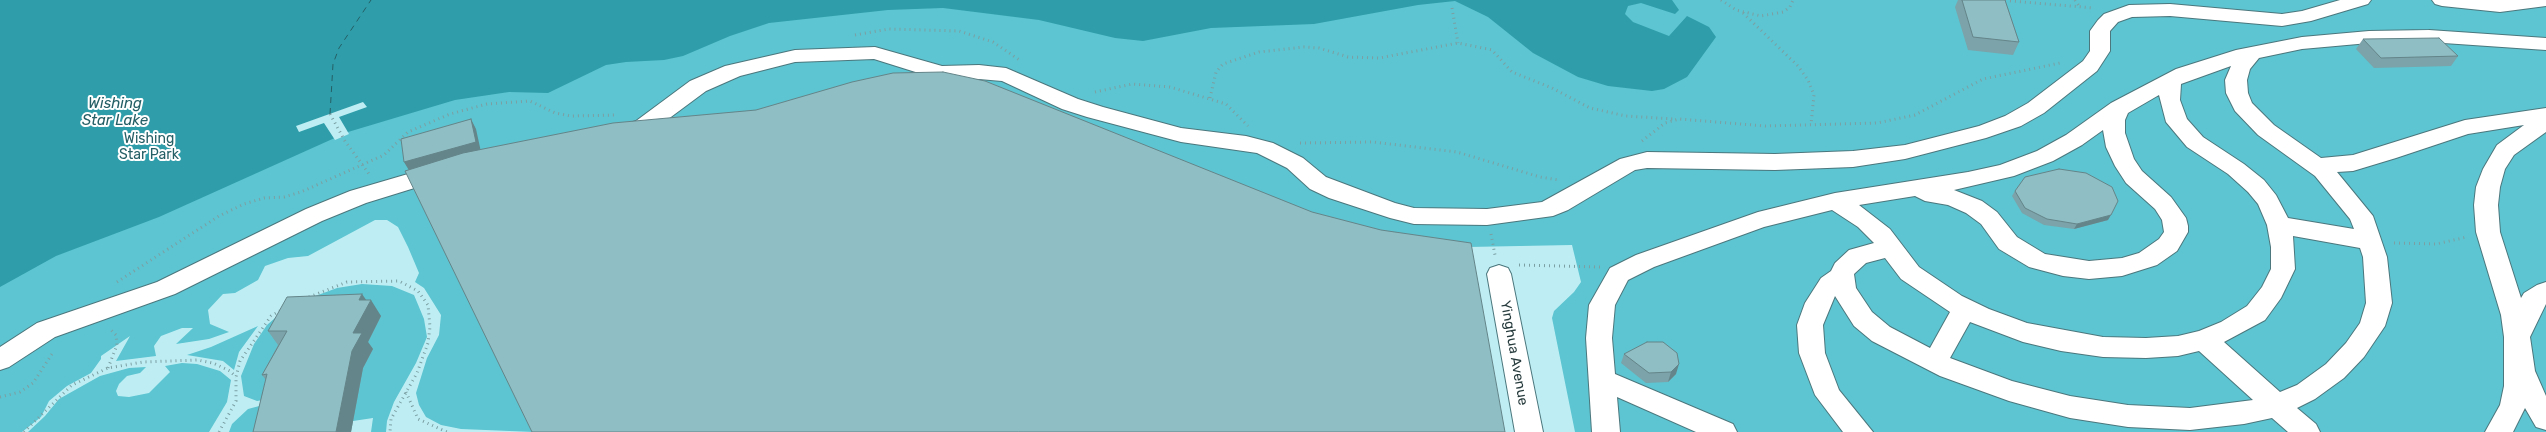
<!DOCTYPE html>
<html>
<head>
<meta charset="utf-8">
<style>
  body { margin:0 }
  canvas { display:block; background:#beeef4 }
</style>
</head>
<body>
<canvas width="2546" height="432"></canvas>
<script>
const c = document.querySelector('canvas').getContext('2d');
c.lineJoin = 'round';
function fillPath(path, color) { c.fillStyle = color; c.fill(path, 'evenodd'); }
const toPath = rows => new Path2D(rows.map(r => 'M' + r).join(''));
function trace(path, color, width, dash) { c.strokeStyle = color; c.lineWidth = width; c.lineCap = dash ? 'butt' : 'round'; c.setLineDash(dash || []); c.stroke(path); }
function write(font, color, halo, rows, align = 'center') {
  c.font = font + ' Rubik,sans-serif'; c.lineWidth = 4; c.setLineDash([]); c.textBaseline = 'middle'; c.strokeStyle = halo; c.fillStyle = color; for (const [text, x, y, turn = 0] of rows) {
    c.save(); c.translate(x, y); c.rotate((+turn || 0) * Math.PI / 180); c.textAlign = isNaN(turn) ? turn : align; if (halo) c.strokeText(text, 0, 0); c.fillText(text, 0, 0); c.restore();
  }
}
fillPath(toPath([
  [0,0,2546,0,2546,432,1575,432,1552,318,1554,311,1574,292,1581,282,1572,245,1468,247,534,432,461,429,441,425,426,417,419,405,416,393,427,358,439,335,441,315,424,288,415,282,419,273,408,247,398,227,387,220,375,220,308,256,288,258,265,266,258,280,235,293,223,294,208,310,210,324,229,332,209,339,176,344,193,328,182,328,161,336,154,346,156,356,116,361,130,336,101,356,101,359,91,373,67,386,49,401,41,417,22,432,0,432],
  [362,284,392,286,414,295,424,319,427,337,416,363,394,402,387,421,386,432,371,432,373,418,353,421,353,386,372,349,276,398,257,401,244,396,241,376,254,344,267,325,283,311,310,298,337,288],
  [258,326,239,352,234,370,223,361,187,355,211,347],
  [182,363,197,364,220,371,231,380,227,402,209,432,28,432,45,416,59,399,100,376,129,368,146,367,140,373,127,376,119,384,116,391,118,396,129,397,149,393,170,372,165,366],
  [263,405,270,432,229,432,232,424,248,409]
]), '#5dc5d1');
fillPath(toPath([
  [0,0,1672,0,1679,10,1675,14,1641,3,1628,6,1625,14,1633,22,1669,36,1687,16,1709,27,1716,37,1687,77,1664,89,1652,91,1608,86,1578,77,1533,53,1488,17,1455,1,1418,5,1314,24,1211,28,1143,41,1115,38,1039,20,943,8,888,10,769,23,730,36,683,56,664,60,626,62,606,65,548,93,509,92,455,100,348,132,159,217,56,256,0,287]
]), '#2f9eaa');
fillPath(toPath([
  [363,102,367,107,339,117,349,134,335,140,324,123,299,132,296,126]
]), '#beeef4');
trace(toPath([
  [330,114,333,64,339,48,371,0]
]), '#255f66', 1, [6, 5]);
const minor = toPath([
  [2340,0,2371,0,2368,4,2311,21,2282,26,2170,16,2132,17,2118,22,2110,31,2110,51,2097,71,2044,113,2021,126,1986,138,1905,159,1853,167,1775,170,1647,168,1635,170,1568,210,1553,216,1487,225,1414,224,1390,218,1329,198,1310,189,1287,168,1257,153,1181,142,1087,117,1062,109,1002,81,979,79,941,80,874,59,795,62,740,76,706,91,652,131,626,139,618,137,615,132,618,127,636,121,690,81,725,66,795,50,875,47,942,66,979,65,1006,68,1078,99,1103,107,1181,128,1246,136,1273,143,1303,158,1326,177,1395,203,1414,208,1487,209,1542,202,1620,159,1647,152,1775,154,1853,151,1905,145,1979,126,2005,116,2028,103,2083,61,2090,51,2090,31,2098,20,2104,14,2129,5,2170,4,2282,14,2302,11,2340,0],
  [2432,0,2546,0,2546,6,2500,12,2442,6,2435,4,2432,0],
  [2429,30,2546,38,2546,50,2429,42,2369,43,2302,49,2259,58,2250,69,2247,80,2248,93,2252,103,2274,125,2321,158,2353,155,2465,120,2546,108,2546,132,2514,155,2505,169,2500,187,2498,205,2500,232,2521,298,2524,293,2537,285,2546,282,2546,304,2530,337,2535,371,2546,396,2546,430,2536,427,2525,408,2513,432,2485,432,2500,405,2504,386,2504,337,2501,315,2476,232,2474,205,2476,187,2483,169,2497,145,2524,125,2468,134,2396,158,2353,171,2337,172,2373,216,2387,257,2392,303,2385,326,2364,357,2344,378,2315,399,2297,408,2316,424,2320,432,2288,432,2272,418,2244,424,2190,430,2128,427,2070,418,2009,401,1940,376,1872,341,1854,326,1835,296,1823,325,1825,353,1839,390,1873,432,1843,432,1815,395,1799,353,1797,325,1805,303,1821,278,1831,271,1835,263,1849,250,1874,243,1858,227,1832,210,1764,227,1654,267,1628,280,1615,305,1612,338,1615,374,1733,424,1737,432,1696,432,1617,397,1620,432,1592,432,1586,338,1589,305,1610,268,1636,255,1758,212,1835,193,1968,172,2000,165,2037,151,2066,135,2111,103,2176,69,2236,50,2302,37,2369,31,2429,30],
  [2231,66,2225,80,2226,93,2235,111,2258,135,2315,176,2350,219,2354,229,2288,218,2276,195,2264,180,2244,164,2203,137,2187,119,2180,100,2181,84,2231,66],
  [2159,95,2166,122,2187,147,2228,174,2248,192,2258,204,2267,225,2271,247,2271,269,2262,287,2247,306,2221,322,2199,331,2178,336,2146,338,2103,337,2027,323,1989,309,1962,296,1919,267,1890,229,1859,205,1915,196,1925,201,1948,205,1966,213,1981,224,1999,249,2029,267,2063,276,2089,279,2122,276,2157,265,2177,251,2188,232,2188,226,2186,218,2171,197,2142,171,2134,159,2125,133,2125,120,2128,113,2159,95],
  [2103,130,2106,147,2115,166,2126,183,2155,209,2162,220,2164,232,2159,239,2139,253,2122,258,2089,261,2045,254,2017,237,1997,212,1982,201,1954,190,2014,176,2053,161,2082,145,2103,130],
  [2293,236,2360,248,2363,257,2366,303,2360,323,2346,343,2326,364,2297,385,2280,392,2224,342,2265,320,2281,298,2295,269,2293,236],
  [1885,258,1901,279,1950,312,1930,348,1890,327,1872,312,1856,288,1854,274,1866,263,1885,258],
  [1970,322,2023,342,2061,351,2103,357,2146,358,2178,356,2199,351,2253,400,2190,408,2128,405,2070,396,2012,381,1950,358,1970,322],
  [442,164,450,167,453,172,450,177,366,203,322,221,175,294,55,337,9,367,0,370,0,347,37,323,157,282,306,209,350,191,442,164],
  [1499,265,1508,268,1511,274,1543,432,1515,432,1487,274,1490,268,1499,265]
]);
trace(minor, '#4b777d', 2);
trace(toPath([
  [1721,0,1736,10,1761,16,1783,12,1790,7,1793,0],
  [2000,0,2094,8],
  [2075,0,2079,6],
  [1452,8,1458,43],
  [1743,13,1798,66,1808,80,1814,95,1811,125],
  [855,35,889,29,959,31,993,42,1021,61],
  [1095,92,1132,84,1170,87,1226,104,1248,126],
  [1210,98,1216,72,1223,64,1259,52,1304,47,1319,48,1348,57,1379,58,1458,43,1492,50,1512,72,1552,88,1590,108,1626,116,1674,119],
  [330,114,345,141,369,174],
  [1642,141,1665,123,1679,119,1765,126,1877,123,1915,115,1983,79,2060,63],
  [1300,143,1373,142,1457,152,1540,177,1559,180],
  [1491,234,1495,255],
  [2394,243,2436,244,2467,237],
  [1519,265,1600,267],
  [117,282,219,216,244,204,264,198,284,197,301,192,384,155,408,132,450,114,487,104,530,101,555,113,571,116,617,115],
  [309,297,347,282,399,281,418,291,428,305,430,327,428,343,417,373,391,419,390,432],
  [108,368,117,345,116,335,110,329],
  [406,392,418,419,447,432],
  [0,397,20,392,33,383,52,354],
  [24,432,72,385,108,368,143,362,197,360,213,363,230,371,236,377],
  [219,432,236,401,236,377,240,361,271,316,283,309]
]), '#7b9fa3', 3, [1, 4]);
fillPath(minor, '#fff');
fillPath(toPath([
  [1958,0,2005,0,2019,42,2013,55,1968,50,1955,7],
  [2363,39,2458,56,2451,66,2374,68,2356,49],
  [2015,191,2108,220,2074,229,2044,225,2022,213,2012,196],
  [366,300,381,316,368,342,373,349,363,368,351,432,253,432,266,380,262,375,278,345,268,331],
  [1624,354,1676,374,1668,382,1646,383,1621,363]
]), '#7ba3a9');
fillPath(toPath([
  [471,119,476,129,481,152,410,172,404,162],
  [2111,215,2108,220,2074,229,2077,224],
  [362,294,369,304,371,300,381,316,368,342,373,349,363,368,351,432,336,432,359,300],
  [1679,364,1676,374,1668,382,1671,372]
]), '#648589');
const building = toPath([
  [1962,0,2005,0,2019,42,1973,37,1962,0],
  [2439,38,2458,56,2381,58,2363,39,2439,38],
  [943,72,985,81,1312,212,1381,230,1471,243,1505,432,532,432,405,171,463,153,613,123,756,110,852,82,893,73,943,72],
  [471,119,476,142,404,162,401,139,471,119],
  [2059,169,2086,173,2112,187,2118,201,2111,215,2077,224,2047,219,2025,208,2015,191,2025,177,2059,169],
  [362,294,359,300,371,300,353,333,362,333,352,351,336,432,253,432,267,374,262,375,287,331,268,331,287,297,362,294],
  [1647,342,1663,342,1677,353,1679,364,1671,372,1649,373,1624,354,1647,342]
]);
fillPath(building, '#8fbec4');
trace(building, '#648589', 1);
write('14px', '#266067', '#fff', [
  ["Wishing",149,139],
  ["Star Park",149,155]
]);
write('14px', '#283c3e', '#fff', [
  ["Yinghua Avenue",1514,353,80]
]);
write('italic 15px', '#255f66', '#fff', [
  ["Wishing",115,104],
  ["Star Lake",115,121]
]);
</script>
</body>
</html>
